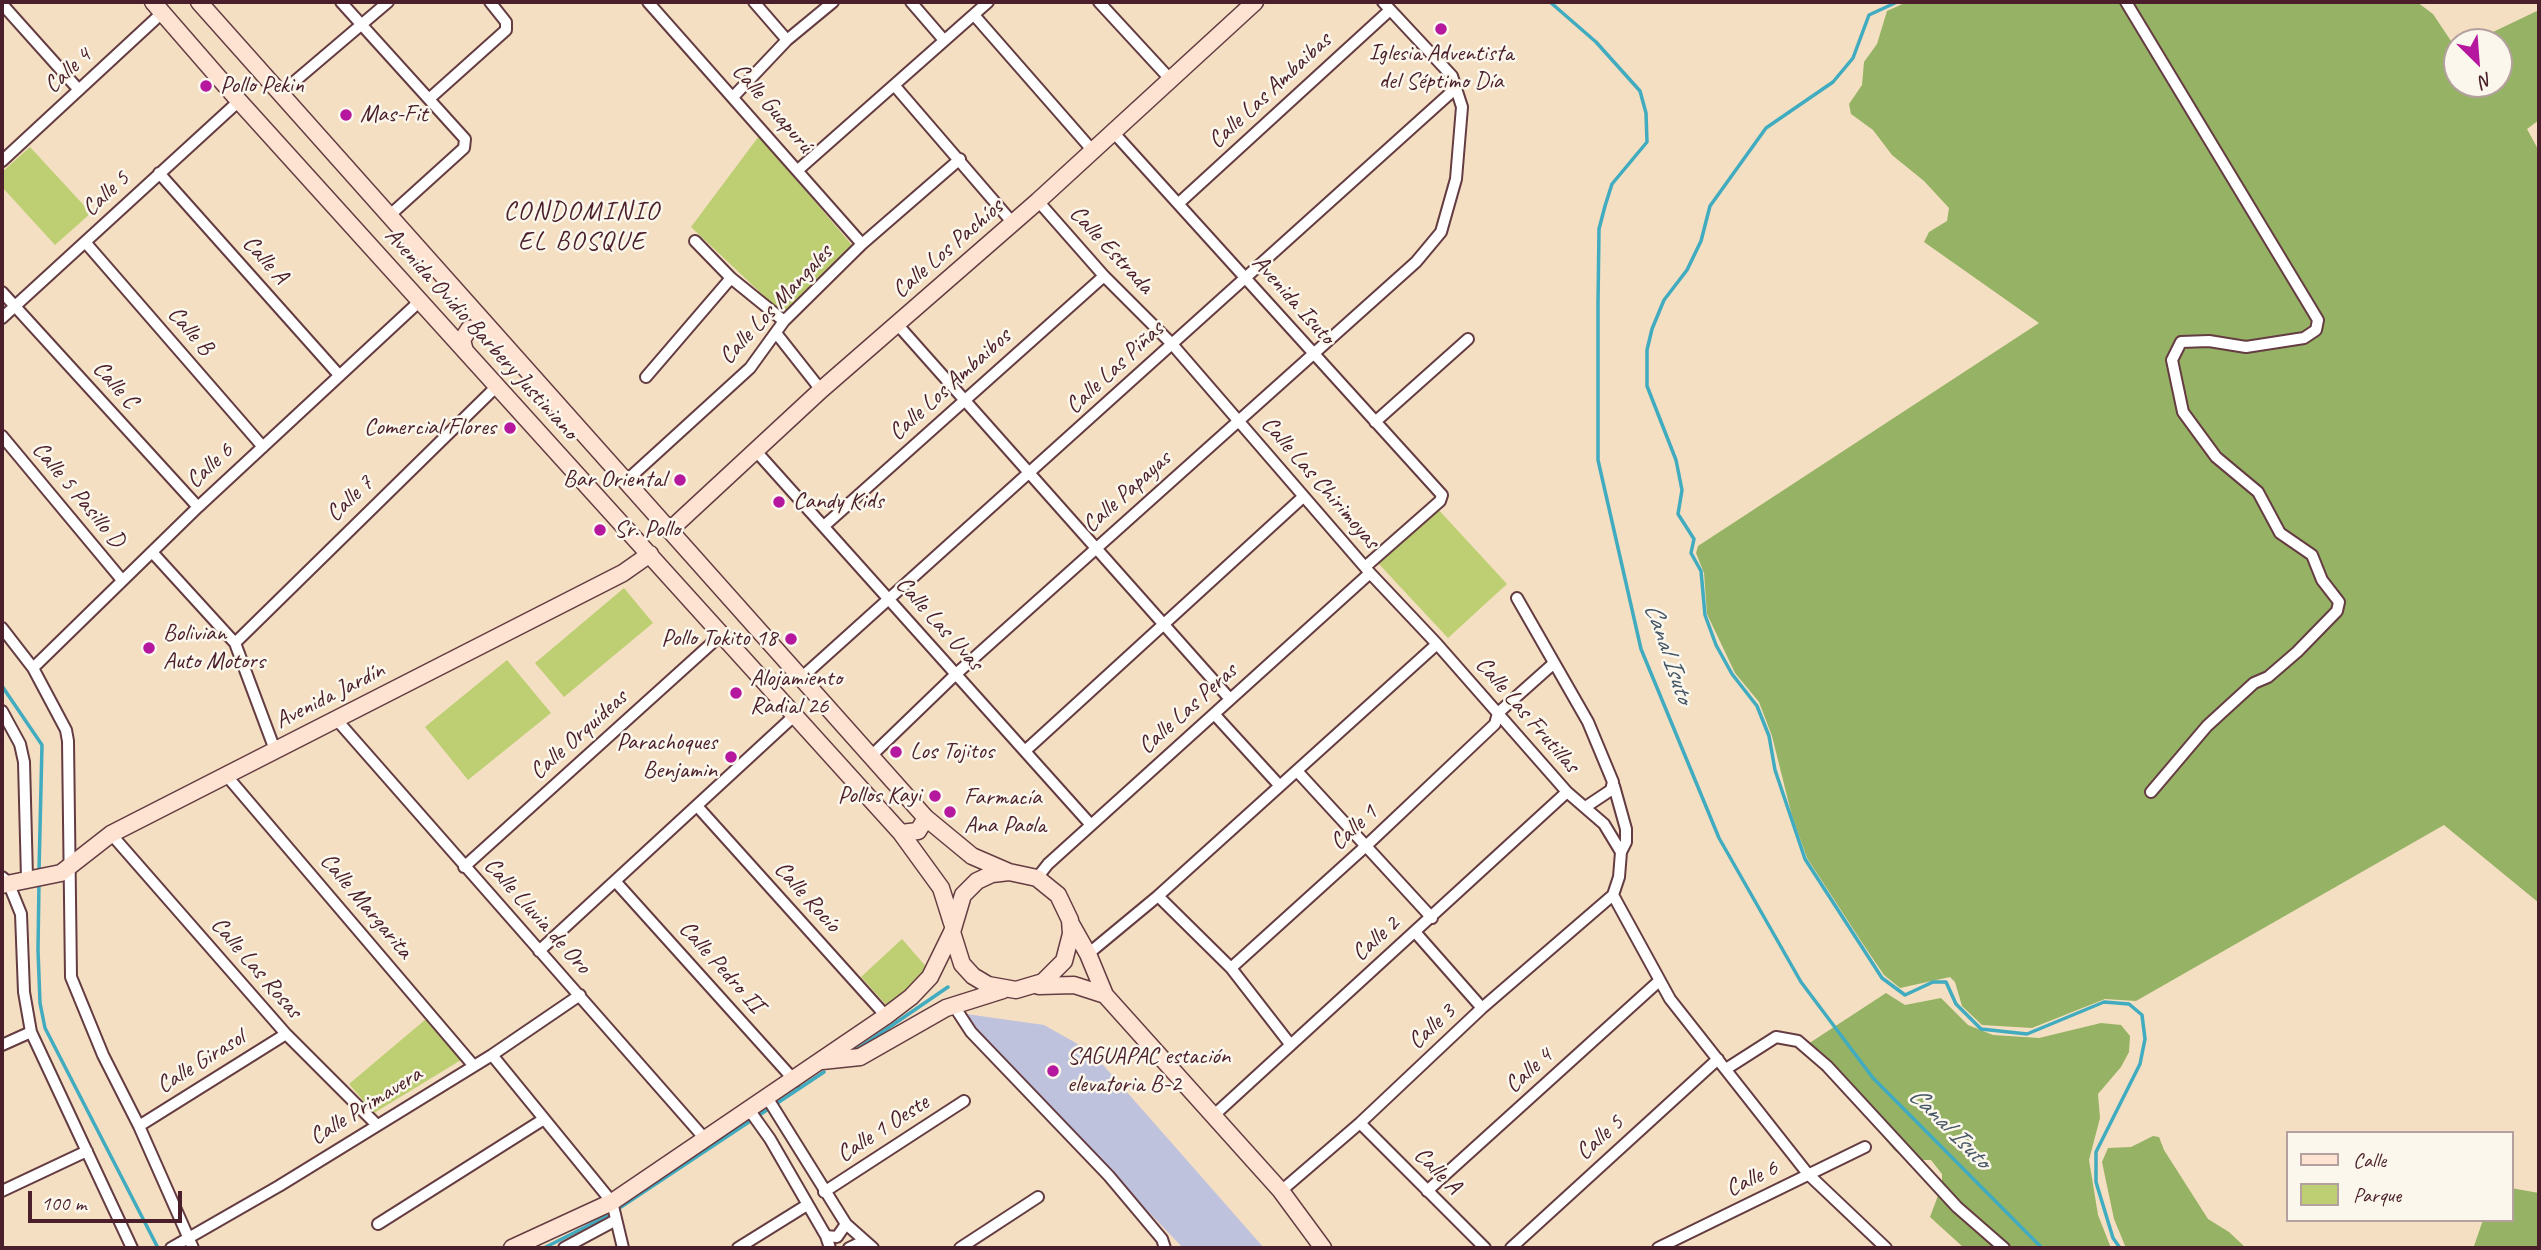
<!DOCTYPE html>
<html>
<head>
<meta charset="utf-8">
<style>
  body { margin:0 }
  #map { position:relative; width:2541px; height:1250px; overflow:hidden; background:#f4dfc2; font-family:Caveat,sans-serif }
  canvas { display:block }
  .frame { position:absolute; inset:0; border:4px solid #4a1f2b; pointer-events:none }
  .legend { position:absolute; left:2286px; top:1131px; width:228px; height:91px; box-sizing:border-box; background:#fbf7ec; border:2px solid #b4a19f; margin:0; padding:9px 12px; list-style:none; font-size:21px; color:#4a1f2b }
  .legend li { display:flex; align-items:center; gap:14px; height:35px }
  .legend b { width:35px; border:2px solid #b4a19f }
  .north { position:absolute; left:2443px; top:28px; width:70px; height:70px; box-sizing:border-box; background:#fbf7ec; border:2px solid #b4a19f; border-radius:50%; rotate:155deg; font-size:19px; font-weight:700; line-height:28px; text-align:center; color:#4a1f2b }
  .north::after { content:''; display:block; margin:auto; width:24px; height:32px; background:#b5179e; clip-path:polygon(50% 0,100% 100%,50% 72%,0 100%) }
  .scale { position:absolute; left:28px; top:1191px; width:154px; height:32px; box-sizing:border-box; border:4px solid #4a1f2b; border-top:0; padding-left:9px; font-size:21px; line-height:24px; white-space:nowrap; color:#4a1f2b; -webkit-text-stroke:5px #fbf7ec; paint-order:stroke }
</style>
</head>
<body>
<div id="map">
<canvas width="2541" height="1250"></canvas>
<div class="frame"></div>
<ul class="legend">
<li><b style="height:9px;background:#fee3d2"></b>Calle</li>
<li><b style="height:19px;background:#bdcf72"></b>Parque</li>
</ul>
<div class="north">N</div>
<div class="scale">100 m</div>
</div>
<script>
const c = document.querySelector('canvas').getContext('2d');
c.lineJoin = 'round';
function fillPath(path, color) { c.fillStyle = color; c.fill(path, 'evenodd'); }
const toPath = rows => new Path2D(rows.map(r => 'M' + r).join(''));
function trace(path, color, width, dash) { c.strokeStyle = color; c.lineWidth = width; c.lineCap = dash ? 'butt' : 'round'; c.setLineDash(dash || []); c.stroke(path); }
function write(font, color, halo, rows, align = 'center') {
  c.font = font + ' Caveat,sans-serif'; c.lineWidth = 5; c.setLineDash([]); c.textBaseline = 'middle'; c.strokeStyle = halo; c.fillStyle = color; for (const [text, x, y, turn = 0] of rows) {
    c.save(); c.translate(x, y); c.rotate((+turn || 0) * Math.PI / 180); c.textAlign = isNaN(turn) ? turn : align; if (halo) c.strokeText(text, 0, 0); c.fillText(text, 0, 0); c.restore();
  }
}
fillPath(toPath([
  [959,1013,1044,1025,1076,1043,1104,1066,1264,1248,1183,1248]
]), '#bfc2dd');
fillPath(toPath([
  [759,136,851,244,850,251,782,313,691,227],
  [30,147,91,213,55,245,2,187,2,172],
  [1436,507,1507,584,1448,638,1377,562],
  [624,588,653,623,564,697,535,663],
  [507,660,551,713,468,780,425,727],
  [902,939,928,969,889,1008,861,977],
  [426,1019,461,1060,374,1113,349,1084]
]), '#bdcf72');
fillPath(toPath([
  [1907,2,2417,2,2433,14,2457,50,2457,84,2499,84,2499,42,2472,42,2539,10,2539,120,2527,129,2539,151,2539,903,2444,825,2136,1001,2105,999,2032,1028,1982,1025,1962,1006,1955,982,1950,977,1900,988,1884,975,1863,944,1807,858,1792,816,1772,736,1759,702,1735,673,1707,614,1704,573,1696,553,1698,546,2039,323,1924,242,1929,232,1947,221,1949,208,1924,181,1892,155,1873,130,1851,114,1849,104,1862,85,1864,62,1877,44,1887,11],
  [1886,993,1905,1005,1941,998,1968,1025,1993,1035,2039,1038,2101,1023,2121,1025,2130,1036,2129,1052,2121,1067,2098,1094,2100,1118,2089,1160,2098,1215,2111,1248,1964,1248,1930,1217,1942,1185,1942,1174,1931,1160,1907,1160,1894,1150,1808,1044],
  [2153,1136,2159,1137,2164,1150,2208,1219,2229,1232,2246,1248,2126,1248,2114,1219,2102,1162,2108,1148,2131,1147],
  [2511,1188,2539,1193,2539,1248,2427,1248,2474,1246,2483,1220,2511,1220]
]), '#96b264');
trace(toPath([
  [1550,2,1596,42,1640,91,1646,113,1647,142,1612,184,1605,206,1599,229,1598,304,1598,460,1641,649,1719,838,1801,982,1873,1078,2042,1248],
  [1897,2,1869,15,1853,58,1833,82,1766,128,1710,206,1701,241,1687,270,1664,300,1652,329,1647,350,1647,386,1676,460,1682,490,1678,514,1694,539,1691,553,1701,571,1705,615,1716,645,1732,674,1757,706,1769,736,1775,770,1805,859,1882,978,1905,995,1933,982,1946,982,1956,1004,1981,1029,2027,1034,2104,1002,2129,1004,2142,1015,2145,1039,2140,1064,2096,1152,2096,1182,2113,1238,2120,1248],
  [2,686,42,745,39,871],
  [39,882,38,950,40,1003,45,1028,158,1248],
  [856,1050,948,987],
  [621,1207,824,1072],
  [544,1248,607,1216]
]), '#41abc0', 3.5);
const street = toPath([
  [341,2,465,139,464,148,390,215],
  [648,2,862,244],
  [754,2,787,40],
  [911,2,943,39],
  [1099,2,1170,79],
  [2126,2,2318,320,2316,330,2304,338,2246,347,2209,341,2181,342,2172,360,2183,412,2216,457,2258,492,2280,533,2312,555,2322,580,2339,602,2337,611,2297,652,2268,677,2254,683,2207,726,2151,792],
  [2,4,79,90],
  [974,15,1093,151],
  [894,85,1012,222],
  [281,93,388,2],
  [734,96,787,40,833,2],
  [429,99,506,30,506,22,490,2],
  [1114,133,1442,495,1440,501,1365,567],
  [2,161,163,12],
  [798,170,988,2],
  [159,173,339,375],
  [1038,201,1104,276,1172,344,1370,573,1437,644,1567,792,1604,824,1621,852,1619,877,1613,895],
  [1179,203,1390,10],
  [695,241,731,278,784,321],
  [85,242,263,447],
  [2,292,198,507],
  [2,318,239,101],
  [897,324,1230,699],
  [776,333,821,390],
  [646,377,731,278],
  [1375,422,1468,339],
  [2,436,122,580],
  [755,450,1091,825],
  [626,481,750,368,784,321,862,244,960,159],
  [824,526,1104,276],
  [152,552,235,643,275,750],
  [1517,598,1588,722,1613,782,1611,790,1587,806],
  [2,628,33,668,66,730,68,741,71,977,103,1055,139,1126,193,1248],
  [235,643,496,387],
  [33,668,198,507,421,300],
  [801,678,1456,88],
  [2,711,20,744,24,762,27,878],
  [1215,715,1279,785],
  [336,719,706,1140],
  [1025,751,1303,497],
  [870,757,956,674,1416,262,1441,232,1456,179,1462,107,1452,76,1383,2],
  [1297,771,1432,918],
  [226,775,473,1065],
  [1614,786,1626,829,1626,842,1621,852],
  [697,806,886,1016],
  [111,834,286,1034,376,1124],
  [464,867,722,634],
  [2,877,8,882,21,914,24,992,31,1032,132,1248],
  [1037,878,1048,864,1370,573],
  [615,881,795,1081],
  [1613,895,1670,999,1808,1174,1886,1248],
  [1158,896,1231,968,1290,1044],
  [1415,932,1482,1008],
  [539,951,795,715],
  [1088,954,1158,896,1437,644],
  [1231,968,1367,845,1495,724,1498,713,1553,664],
  [954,1006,971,1032,1109,1176,1162,1239,1165,1248],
  [2,1045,31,1032],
  [492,1055,612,1202,623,1248],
  [1726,1069,1776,1037,1798,1041,1827,1066,1957,1207,2004,1248],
  [768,1099,846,1224,873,1248],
  [750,1111,770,1139,826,1236,830,1248],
  [1212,1117,1567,792],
  [1360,1123,1485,1248],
  [139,1126,286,1034],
  [2,1191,87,1151],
  [1281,1191,1360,1123,1482,1008,1613,895],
  [1427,1191,1658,982],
  [824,1192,964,1101],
  [378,1224,544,1119],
  [826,1236,837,1237,846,1224],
  [171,1248,279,1186,492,1055,580,995],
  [564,1248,616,1220],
  [738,1248,807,1205],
  [849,1248,864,1241],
  [960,1248,1038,1197],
  [1511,1248,1718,1059],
  [1658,1248,1865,1147]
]);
const secondary = toPath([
  [153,2,239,101,901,833,941,888,952,923],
  [199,2,926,818,972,856,1009,872,1037,878,1058,895,1070,920,1071,934,1064,961,1043,982,1016,990,988,985,973,976,962,964,952,932,963,895,977,881,992,874,1009,872],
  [465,351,462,340,469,329,476,328,495,335],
  [671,529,821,390,1038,201,1255,2],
  [901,833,918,831,926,818],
  [2,885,61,873,111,834,623,573,650,554],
  [1071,924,1088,954,1105,995,1281,1191,1323,1248],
  [1039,986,1074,985,1105,995],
  [822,1061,860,1057,946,1008,1003,990],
  [512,1248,612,1202,886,1016,911,997,930,977,952,932]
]);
trace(street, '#643c42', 14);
trace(secondary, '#643c42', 19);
trace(street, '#fff', 10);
trace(secondary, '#fee3d2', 16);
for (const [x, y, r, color] of [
  [1441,29,7,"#b5179e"],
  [206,86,7,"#b5179e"],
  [346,115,7,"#b5179e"],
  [510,428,7,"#b5179e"],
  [680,480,7,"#b5179e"],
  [779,502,7,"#b5179e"],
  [600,530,7,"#b5179e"],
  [791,639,7,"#b5179e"],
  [149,648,7,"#b5179e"],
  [736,693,7,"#b5179e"],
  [896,752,7,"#b5179e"],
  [731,757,7,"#b5179e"],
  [935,796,7,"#b5179e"],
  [950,812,7,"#b5179e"],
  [1053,1071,7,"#b5179e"]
]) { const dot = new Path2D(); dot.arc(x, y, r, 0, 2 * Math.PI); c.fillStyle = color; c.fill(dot); trace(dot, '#fbf7ec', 2.5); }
write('24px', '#4a1f2b', '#fbf7ec', [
  ["Iglesia Adventista",1441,54,"center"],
  ["del Séptimo Día",1441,82,"center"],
  ["Pollo Pekin",220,86],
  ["Mas-Fit",360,115],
  ["Comercial Flores",496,428,"right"],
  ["Bar Oriental",666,480,"right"],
  ["Candy Kids",793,502],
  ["Sr. Pollo",614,530],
  ["Bolivian",163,634],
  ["Auto Motors",163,662],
  ["Pollo Tokito 18",777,639,"right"],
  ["Alojamiento",750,679],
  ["Radial 26",750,707],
  ["Parachoques",717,743,"right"],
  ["Benjamin",717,771,"right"],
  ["Los Tojitos",910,752],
  ["Pollos Kayi",921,796,"right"],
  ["Farmacía",964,798],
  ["Ana Paola",964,826],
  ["SAGUAPAC estación",1067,1057],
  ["elevatoria B-2",1067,1085]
], 'left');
write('24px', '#4a1f2b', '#fbf7ec', [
  ["Calle 4",68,71,-43],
  ["Calle Las Ambaibas",1270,91,-43],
  ["Calle Guapurú",772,108,49],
  ["Calle 5",106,194,-43],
  ["Calle Los Pachíos",948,249,-41],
  ["Calle Estrada",1111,250,47],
  ["Calle A",265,260,48],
  ["Avenida Isuto",1293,300,48],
  ["Calle Los Mangales",776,305,-47],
  ["Calle B",190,331,49],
  ["Avenida Ovidio Barbery Justiniano",481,334,48],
  ["Calle Las Piñas",1115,368,-43],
  ["Calle C",115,385,48],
  ["Calle Los Ambaibos",950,385,-42],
  ["Calle 6",210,466,-43],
  ["Calle Las Chirimoyas",1320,483,49],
  ["Calle Papayas",1127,492,-42],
  ["Calle 5 Pasillo D",78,495,50],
  ["Calle 7",350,499,-44],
  ["Calle Las Uvas",939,624,48],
  ["Avenida Jardín",330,696,-27],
  ["Calle Las Peras",1188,709,-42],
  ["Calle Las Frutillas",1527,715,49],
  ["Calle Orquídeas",579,735,-42],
  ["Calle 1",1354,828,-43],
  ["Calle Rocío",807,897,48],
  ["Calle Margarita",366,906,50],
  ["Calle Lluvia de Oro",537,916,48],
  ["Calle 2",1376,939,-42],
  ["Calle Pedro II",721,967,48],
  ["Calle Las Rosas",256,968,49],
  ["Calle 3",1432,1027,-43],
  ["Calle Girasol",201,1062,-32],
  ["Calle 4",1529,1071,-42],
  ["Calle Primavera",366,1106,-32],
  ["Calle 1 Oeste",883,1129,-33],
  ["Calle 5",1600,1138,-42],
  ["Calle A",1437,1171,45],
  ["Calle 6",1752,1179,-26]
]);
c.letterSpacing = '2px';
write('26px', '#4a1f2b', '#fbf7ec', [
  ["CONDOMINIO",582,212],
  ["EL BOSQUE",582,242]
]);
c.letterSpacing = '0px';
write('italic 26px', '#465767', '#fbf7ec', [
  ["Canal Isuto",1668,653,71],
  ["Canal Isuto",1949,1128,45]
]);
</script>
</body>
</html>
